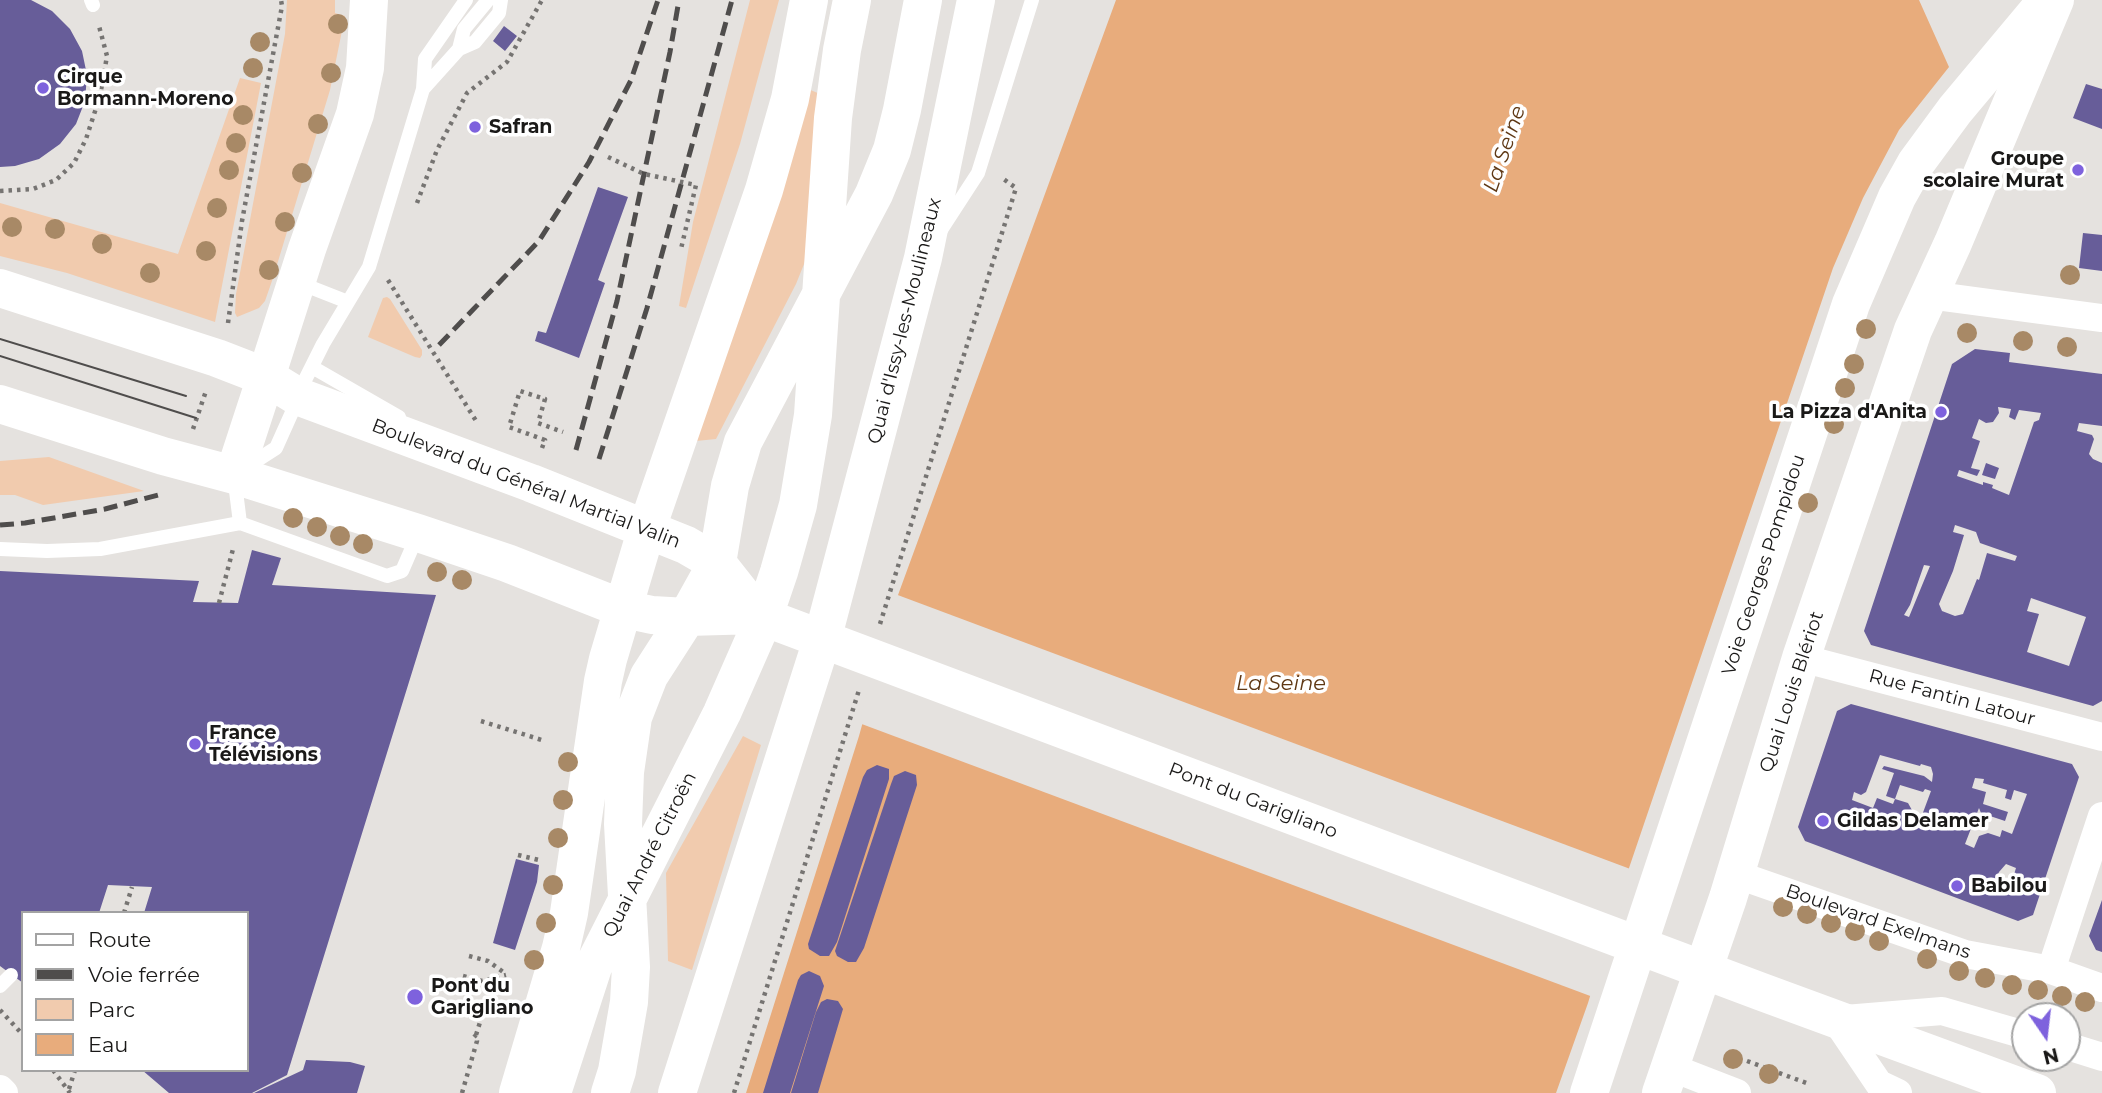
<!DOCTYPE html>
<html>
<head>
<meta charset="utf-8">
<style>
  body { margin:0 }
  #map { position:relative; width:2102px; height:1093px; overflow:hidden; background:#e5e2df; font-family:Montserrat,sans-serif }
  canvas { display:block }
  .legend { position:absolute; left:21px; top:911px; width:228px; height:161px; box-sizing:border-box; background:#fff; border:2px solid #a3a3a3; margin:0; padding:9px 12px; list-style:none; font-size:21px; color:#1a1918 }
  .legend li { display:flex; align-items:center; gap:14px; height:35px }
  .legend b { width:35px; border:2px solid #a3a3a3 }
  .north { position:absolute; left:2011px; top:1002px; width:70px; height:70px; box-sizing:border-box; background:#fff; border:2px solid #a3a3a3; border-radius:50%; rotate:166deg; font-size:19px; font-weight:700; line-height:28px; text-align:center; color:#1a1918 }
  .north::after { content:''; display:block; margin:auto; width:24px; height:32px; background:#7e62dd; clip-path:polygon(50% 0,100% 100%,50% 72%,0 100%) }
</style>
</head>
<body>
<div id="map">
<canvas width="2102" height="1093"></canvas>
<ul class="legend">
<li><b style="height:9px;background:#fff"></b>Route</li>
<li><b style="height:9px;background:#4f4d4c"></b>Voie ferrée</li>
<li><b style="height:19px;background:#f1cbae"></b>Parc</li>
<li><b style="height:19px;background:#e8ac7c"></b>Eau</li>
</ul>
<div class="north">N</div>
</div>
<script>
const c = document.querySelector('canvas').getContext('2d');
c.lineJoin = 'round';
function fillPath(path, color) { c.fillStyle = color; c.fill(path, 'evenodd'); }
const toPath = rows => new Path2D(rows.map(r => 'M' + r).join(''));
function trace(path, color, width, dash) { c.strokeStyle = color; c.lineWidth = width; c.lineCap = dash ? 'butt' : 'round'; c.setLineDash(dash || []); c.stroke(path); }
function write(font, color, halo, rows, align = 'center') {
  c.font = font + ' Montserrat,sans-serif'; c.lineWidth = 7; c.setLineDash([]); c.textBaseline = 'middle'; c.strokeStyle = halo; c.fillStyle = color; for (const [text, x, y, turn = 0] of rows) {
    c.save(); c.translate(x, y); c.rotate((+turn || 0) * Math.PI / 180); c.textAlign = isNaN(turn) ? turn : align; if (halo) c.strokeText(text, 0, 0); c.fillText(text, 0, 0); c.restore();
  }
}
fillPath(toPath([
  [287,0,335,0,335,13,345,16,330,90,273,278,265,301,259,308,237,317,235,313,236,294,285,34],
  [750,0,779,0,740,144,686,308,679,306,693,222],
  [240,78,261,83,215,322,67,273,0,256,0,203,178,254],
  [808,89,825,96,812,244,796,284,716,439,696,441],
  [387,297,390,299,422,350,422,355,420,358,415,357,368,337,383,298],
  [49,457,144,491,43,505,15,495,0,495,0,461],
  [743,736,761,745,692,970,668,961,666,873]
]), '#f1cbae');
fillPath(toPath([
  [1116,0,1919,0,1949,67,1899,130,1863,198,1833,268,1629,868,1588,1003,1556,1093,746,1093,859,736,898,595]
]), '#e8ac7c');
fillPath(toPath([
  [895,594,1633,870,1593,997,859,723]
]), '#e5e2df');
fillPath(toPath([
  [0,0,31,0,52,11,70,29,82,51,87,75,85,101,76,124,60,144,39,159,15,166,0,167],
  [504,26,517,36,505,51,493,41],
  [2086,84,2102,89,2102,129,2073,118],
  [598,187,628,197,598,280,605,283,579,358,535,341,538,331,546,333],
  [2083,233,2102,235,2102,271,2079,268],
  [1975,349,2010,353,2009,362,2102,374,2102,426,2079,423,2077,431,2092,435,2094,439,2089,454,2093,459,2102,463,2102,701,2093,706,1871,645,1864,631,1952,364],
  [1998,407,2011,409,2009,417,2015,420,2019,410,2041,413,2039,420,2034,422,2009,495,1992,488,1993,485,1983,482,1983,485,1957,476,1959,470,1977,476,1980,470,1971,468,1980,441,1972,438,1979,419,1986,423,1993,422,1999,413],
  [1955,525,1976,532,1980,543,2017,556,2015,561,1987,553,1979,580,1977,579,1963,614,1955,616,1942,611,1939,604,1953,571,1964,535,1953,532],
  [1924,565,1930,566,1909,617,1904,615,1910,605],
  [2031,598,2086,617,2069,666,2027,652,2039,614,2027,611],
  [1986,463,1999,468,1995,479,1982,475],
  [252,550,281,558,272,585,436,595,287,1075,252,1093,169,1093,142,1070,247,1070,247,913,144,913,152,887,108,885,99,913,23,913,23,983,0,966,0,571,199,581,193,602,238,603],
  [1851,704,2072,764,2079,777,2033,915,2018,921,1805,841,1798,827,1837,711],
  [1880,755,1920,766,1921,764,1931,767,1933,774,1932,782,1924,776,1884,766,1882,769,1894,773,1886,796,1895,799,1893,804,1877,798,1873,808,1852,800,1854,792,1861,795,1866,792],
  [1975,778,1984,779,1983,783,2007,790,2005,798,2011,800,2014,790,2027,794,2012,834,2002,830,2000,837,1988,833,1979,836,1974,848,1965,844,1979,808,1981,813,2005,821,2008,812,1983,804,1986,792,1972,788],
  [1900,785,1923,792,1925,789,1931,791,1918,826,1909,823,1913,812,1908,803,1895,799],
  [2006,864,2016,868,2011,884,1996,879,1999,872],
  [877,765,889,769,889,779,837,942,829,956,820,956,809,949,808,944,863,777,867,770],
  [905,771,916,775,917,785,864,948,856,962,848,962,837,956,835,951,891,784,894,776],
  [516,859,539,865,537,882,515,950,493,943],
  [2102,900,2102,952,2096,950,2089,936],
  [809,971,820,976,824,986,790,1093,763,1093,798,980,801,975],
  [827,999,838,1001,843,1009,818,1093,791,1093,816,1012,821,1002],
  [306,1060,350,1062,365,1066,357,1093,254,1093,303,1070]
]), '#675d99');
trace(toPath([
  [608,157,644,174,696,185,681,249],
  [0,191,33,189,56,180,74,163,86,139,100,96,107,56,99,26],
  [417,203,437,150,467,93,507,62,542,0],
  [388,280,478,424],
  [228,323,242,221,282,6,281,0],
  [193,429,206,391],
  [542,448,545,440,509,427,520,391,545,399,538,423,563,432],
  [219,603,233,549],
  [880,624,1016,188,1002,178],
  [481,721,545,741],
  [518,855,539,860],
  [124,913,132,887],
  [469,956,488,961,506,974],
  [463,976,482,981,506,975],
  [0,1010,23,1035],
  [453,1010,481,1019,476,1035],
  [1747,1061,1809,1084],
  [53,1070,70,1093],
  [69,1089,75,1070],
  [462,1093,477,1041,476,1035,472,1039],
  [734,1093,859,690]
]), '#767472', 4.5, [3.5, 5]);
trace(toPath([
  [91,0,93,5],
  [459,49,464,29,488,0],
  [423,89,459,49,475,42,499,13,501,0],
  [941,230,978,173,1032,0],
  [297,282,348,302],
  [312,367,399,417],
  [418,534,402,571,387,576,240,523,234,475,276,448,293,410,297,396,323,344,369,267,423,89,425,59,466,0],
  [0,549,47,551,100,549,240,523],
  [0,986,11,975]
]), '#fff', 14);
trace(toPath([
  [1929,295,2102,318],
  [1801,658,2102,737],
  [1735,874,1965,954,2051,970,2102,988],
  [2051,970,2102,816],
  [1835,1019,1879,1084,1898,1093],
  [1845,1019,1942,1011,2025,1035],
  [2067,1046,2102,1057],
  [1670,1067,1737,1093],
  [0,1089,4,1093]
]), '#fff', 28);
trace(toPath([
  [1661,1093,1728,898,1801,658,1913,330,1953,243,2055,0]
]), '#fff', 38);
trace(toPath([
  [0,288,217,358,266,377,297,396,531,483,686,545,717,563,758,615],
  [0,404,163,456,234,475,418,533,507,563,624,609,652,615,687,617,758,615,1762,992,2037,1093],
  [234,475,266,377],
  [518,1093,561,948,569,913,603,681,608,659,647,528,764,190,790,99,809,0],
  [552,1093,593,967,722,713,762,622,779,572,798,505,813,415,833,118,842,50,852,0],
  [610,1093,617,1071,629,1002,631,967,623,824,625,772,633,717,649,676,687,617,717,563,730,486,743,442,874,194,892,150,902,110,923,0],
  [677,1093,822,640,923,258,976,0],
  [1589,1093,1851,304,1897,197,1916,163,1955,110,2047,0]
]), '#fff', 38);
trace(toPath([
  [266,377,307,249,355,114,365,68,369,0]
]), '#fff', 38);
trace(toPath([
  [0,339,186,396],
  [0,356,196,418]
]), '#4f4d4c', 2);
trace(toPath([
  [439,345,539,241,589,162,631,80,658,0],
  [576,450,617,301,670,52,679,0],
  [599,459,647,308,732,0],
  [0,525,25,523,105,509,162,494]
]), '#4f4d4c', 5, [14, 7]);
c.fillStyle = '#a88966';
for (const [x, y] of [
  [338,24],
  [260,42],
  [253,68],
  [331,73],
  [243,115],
  [318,124],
  [236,143],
  [229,170],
  [302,173],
  [217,208],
  [285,222],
  [12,227],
  [55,229],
  [102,244],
  [206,251],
  [269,270],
  [150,273],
  [2070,275],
  [1866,329],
  [1967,333],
  [2023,341],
  [2067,347],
  [1854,364],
  [1845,388],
  [1834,424],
  [1808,503],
  [293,518],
  [317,527],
  [340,536],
  [363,544],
  [437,572],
  [462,580],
  [568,762],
  [563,800],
  [558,838],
  [553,885],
  [1783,907],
  [1807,914],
  [546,923],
  [1831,923],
  [1855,931],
  [1879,941],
  [1927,959],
  [534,960],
  [1959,971],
  [1985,978],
  [2012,985],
  [2038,990],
  [2062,996],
  [2085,1002],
  [1733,1059],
  [1769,1074]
]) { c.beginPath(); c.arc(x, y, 10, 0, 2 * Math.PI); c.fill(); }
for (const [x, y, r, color] of [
  [43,88,7,"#7e62dd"],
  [475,127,7,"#7e62dd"],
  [2078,170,7,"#7e62dd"],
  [1941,412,7,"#7e62dd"],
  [195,744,7,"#7e62dd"],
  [1823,821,7,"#7e62dd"],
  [1957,886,7,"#7e62dd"],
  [415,997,9,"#7e62dd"]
]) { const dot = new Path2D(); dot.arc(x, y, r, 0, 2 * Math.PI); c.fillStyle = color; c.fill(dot); trace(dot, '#fff', 2.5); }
write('bold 19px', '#1a1918', '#fff', [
  ["Cirque",57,77],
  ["Bormann-Moreno",57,99],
  ["Safran",489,127],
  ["Groupe",2064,159,"right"],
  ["scolaire Murat",2064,181,"right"],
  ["La Pizza d'Anita",1927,412,"right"],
  ["France",209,733],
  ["Télévisions",209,755],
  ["Gildas Delamer",1837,821],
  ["Babilou",1971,886],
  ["Pont du",431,986],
  ["Garigliano",431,1008]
], 'left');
write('19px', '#1a1918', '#fff', [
  ["Quai d'Issy-les-Moulineaux",905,321,-76],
  ["Boulevard du Général Martial Valin",526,484,21],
  ["Voie Georges Pompidou",1764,565,-72],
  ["Quai Louis Blériot",1792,692,-72],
  ["Rue Fantin Latour",1952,698,15],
  ["Pont du Garigliano",1253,801,21],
  ["Quai André Citroën",650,855,-63],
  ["Boulevard Exelmans",1878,922,19]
]);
write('italic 21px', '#5f3814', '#fff', [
  ["La Seine",1505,149,-71],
  ["La Seine",1281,684]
]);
</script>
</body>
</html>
